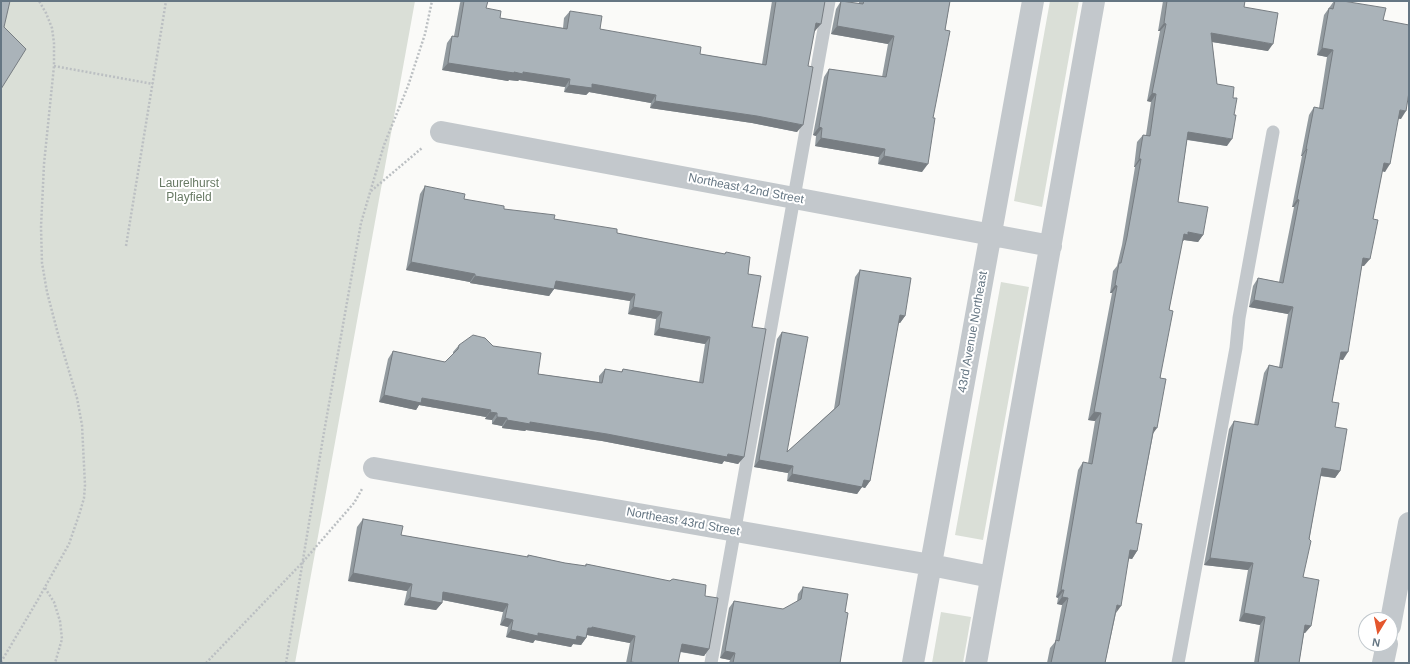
<!DOCTYPE html>
<html>
<head>
<meta charset="utf-8">
<style>
  body { margin:0 }
  #map { position:relative; width:1410px; height:664px; overflow:hidden; background:#fafaf8; font-family:Helvetica,sans-serif }
  canvas { display:block }
  .frame { position:absolute; inset:0; border:2px solid #657683; pointer-events:none }
  .north { position:absolute; left:1358px; top:612px; width:40px; height:40px; box-sizing:border-box; background:#fff; border:1px solid #c1c8cd; border-radius:50%; rotate:190deg; font-size:11px; font-weight:700; line-height:16px; text-align:center; color:#657683 }
  .north::after { content:''; display:block; margin:auto; width:14px; height:18px; background:#e4572e; clip-path:polygon(50% 0,100% 100%,50% 72%,0 100%) }
</style>
</head>
<body>
<div id="map">
<canvas width="1410" height="664"></canvas>
<div class="frame"></div>
<div class="north">N</div>
</div>
<script>
const c = document.querySelector('canvas').getContext('2d');
c.lineJoin = 'round';
function fillPath(path, color) { c.fillStyle = color; c.fill(path, 'evenodd'); }
const toPath = rows => new Path2D(rows.map(r => 'M' + r).join(''));
function trace(path, color, width, dash) { c.strokeStyle = color; c.lineWidth = width; c.lineCap = dash ? 'butt' : 'round'; c.setLineDash(dash || []); c.stroke(path); }
function write(font, color, halo, rows, align = 'center') {
  c.font = font + ' Helvetica,sans-serif'; c.lineWidth = 4; c.setLineDash([]); c.textBaseline = 'middle'; c.strokeStyle = halo; c.fillStyle = color; for (const [text, x, y, turn = 0] of rows) {
    c.save(); c.translate(x, y); c.rotate((+turn || 0) * Math.PI / 180); c.textAlign = isNaN(turn) ? turn : align; if (halo) c.strokeText(text, 0, 0); c.fillText(text, 0, 0); c.restore();
  }
}
fillPath(toPath([
  [1,1,415,1,295,663,1,663],
  [1050,1,1079,1,1042,207,1014,201],
  [1001,282,1029,287,983,540,955,535],
  [941,612,971,617,963,663,932,663]
]), '#dadfd7');
trace(toPath([
  [54,66,153,84],
  [371,191,422,148],
  [126,246,166,1],
  [45,588,54,602,60,621,62,639,55,663],
  [1,662,36,603,69,544,80,512,84,498,85,485,82,425,77,398,58,334,47,292,42,263,41,227,44,164,54,66,54,43,52,28,46,13,39,1],
  [206,663,301,564,354,503,362,489],
  [286,663,323,438,361,223,384,145,408,86,425,34,432,1]
]), '#bbbfc2', 2.5, [2, 2]);
trace(toPath([
  [711,663,829,1],
  [1178,663,1236,348,1239,318,1273,132]
]), '#c3c8cc', 13);
trace(toPath([
  [441,132,1051,246],
  [374,468,931,565,991,577],
  [1390,626,1409,523],
  [913,663,1033,1],
  [976,663,1094,1],
  [1383,663,1387,644]
]), '#c3c8cc', 22);
fillPath(toPath([
  [461,1,488,1,486,8,500,18,563,28,564,18,570,11,600,29,700,54,762,64,772,1,825,1,815,31,814,31,808,66,797,132,752,123,650,108,651,103,589,92,586,95,564,92,565,87,519,80,518,81,509,80,508,81,442,70,447,43,452,36,454,36,460,3],
  [841,1,859,4,859,1,950,1,945,30,922,172,878,164,879,157,815,146,816,136,813,135,824,77,829,69,882,77,888,44,831,34,836,9],
  [1163,1,1245,1,1244,7,1268,51,1212,42,1217,84,1227,146,1187,140,1178,202,1203,235,1198,242,1184,240,1182,242,1169,310,1153,435,1136,523,1137,551,1132,559,1129,558,1116,613,1105,663,1047,663,1050,648,1055,642,1062,605,1057,604,1058,598,1056,597,1078,470,1083,462,1088,463,1095,421,1088,420,1112,293,1110,293,1113,271,1117,266,1122,245,1135,167,1134,167,1137,142,1143,135,1146,135,1151,102,1147,101,1160,31,1158,31],
  [1334,1,1343,1,1383,20,1401,119,1398,118,1385,172,1382,171,1364,266,1362,266,1343,360,1340,359,1332,402,1340,471,1335,478,1320,476,1303,577,1311,626,1305,633,1304,633,1299,663,1254,663,1260,625,1239,621,1248,570,1204,565,1229,429,1234,421,1254,425,1264,373,1269,365,1279,367,1288,314,1249,307,1253,286,1258,278,1279,282,1294,207,1292,207,1302,156,1301,156,1309,115,1314,107,1319,108,1327,57,1317,55,1324,15],
  [425,186,464,199,504,209,617,233,724,254,726,252,748,274,752,327,744,457,738,464,724,461,722,464,602,441,526,430,525,431,502,428,502,426,492,424,492,420,485,419,486,417,419,405,416,410,379,402,388,359,393,351,445,362,453,354,453,352,459,345,493,346,538,374,599,382,599,376,605,369,621,372,623,369,699,382,705,344,654,335,656,319,628,314,630,301,554,289,549,296,470,283,470,282,406,270,420,194],
  [860,270,905,316,900,323,898,322,870,481,865,488,862,487,857,494,787,481,788,473,754,467,777,339,782,332,787,452,834,409,855,277],
  [363,519,401,535,527,557,528,555,565,563,585,566,586,564,669,581,671,580,705,596,709,649,704,656,680,652,678,663,626,663,630,643,587,635,586,638,581,645,573,644,571,647,535,640,533,643,506,637,508,627,500,625,503,612,442,600,442,603,436,610,404,605,407,591,348,581,357,527],
  [803,587,845,612,840,663,729,663,730,660,720,658,729,608,734,601,783,609,797,602,798,594]
]), '#929a9f');
fillPath(toPath([
  [816,23,821,24,815,31,811,31],
  [1164,23,1166,24,1160,31,1158,31],
  [837,26,894,36,888,44,831,34],
  [1211,33,1273,44,1268,51,1206,41],
  [1322,48,1333,50,1327,57,1317,55],
  [448,63,514,72,523,72,570,79,565,87,519,80,518,81,509,80,508,81,442,70],
  [592,84,656,95,651,103,589,92,586,95,564,92,569,85],
  [1152,93,1156,94,1151,102,1147,101],
  [655,101,757,116,803,125,797,132,752,123,650,108],
  [1400,110,1406,111,1401,119,1394,118],
  [819,127,822,128,816,136,813,135],
  [1188,132,1232,139,1227,146,1183,139],
  [821,138,885,149,879,157,815,146],
  [1306,149,1307,149,1302,156,1301,156],
  [884,156,928,164,922,172,878,164],
  [1139,159,1141,159,1135,167,1134,167],
  [1384,163,1390,164,1385,172,1379,170],
  [1297,199,1299,200,1294,207,1292,207],
  [1188,232,1203,235,1198,242,1184,240,1182,242,1184,234],
  [1363,258,1370,259,1364,266,1358,265],
  [411,262,475,274,470,282,406,270],
  [475,276,554,289,549,296,470,283],
  [556,281,635,294,630,301,550,288],
  [1115,285,1117,286,1112,293,1110,293],
  [1254,300,1293,307,1288,314,1249,307],
  [633,307,662,312,656,319,628,314],
  [900,315,905,316,900,323,895,322],
  [659,328,710,337,705,344,654,335],
  [1341,352,1348,352,1343,360,1336,359],
  [384,395,422,398,491,410,486,417,419,405,416,410,379,402],
  [490,412,497,413,492,420,485,419],
  [1094,412,1101,413,1095,421,1088,420],
  [497,417,507,418,502,426,492,424],
  [507,420,530,422,607,434,744,457,738,464,724,461,722,464,602,441,526,430,525,431,502,428],
  [1154,427,1157,428,1152,435],
  [759,460,793,466,788,473,754,467],
  [1322,468,1340,471,1335,478,1316,475],
  [792,474,864,480,870,481,865,488,862,487,857,494,787,481],
  [1130,550,1137,551,1132,559,1125,558],
  [1210,558,1253,563,1248,570,1204,565],
  [353,573,412,584,407,591,348,581],
  [1061,590,1064,590,1058,598,1056,597],
  [443,592,508,604,503,612,438,599],
  [410,597,442,603,436,610,404,605],
  [1062,597,1068,598,1062,605,1057,604],
  [1117,605,1121,606,1116,613],
  [1244,613,1265,617,1260,625,1239,621],
  [505,618,513,620,508,627,500,625],
  [1305,625,1311,626,1305,633,1300,632],
  [592,627,635,636,630,643,587,635,586,636,588,628],
  [511,630,577,636,586,638,581,645,573,644,571,647,535,640,533,643,506,637],
  [682,644,709,649,704,656,677,651],
  [725,651,735,653,730,660,720,658]
]), '#777d82');
const building = toPath([
  [2,1,10,1,4,27,26,49,1,89,1,3,2,1],
  [464,1,488,1,486,8,501,11,500,18,567,29,570,11,602,16,600,29,701,47,700,54,766,65,776,1,825,1,821,24,816,23,808,66,813,67,803,125,757,116,655,101,656,95,592,84,592,88,569,85,570,79,523,72,523,74,514,72,514,73,448,63,452,36,458,37,464,1],
  [841,1,863,4,864,1,950,1,945,30,950,31,933,118,935,118,928,164,884,156,885,149,821,138,822,128,819,127,829,69,886,77,894,36,837,26,841,1],
  [1167,1,1245,1,1244,7,1278,13,1273,44,1211,33,1217,84,1234,87,1233,98,1237,98,1234,115,1236,115,1232,139,1188,132,1178,202,1208,207,1203,235,1188,232,1188,235,1184,234,1169,310,1173,311,1160,378,1166,379,1157,428,1154,427,1136,523,1142,524,1137,551,1130,550,1121,606,1117,605,1105,663,1051,663,1056,640,1059,641,1068,598,1062,597,1064,590,1061,590,1083,462,1092,464,1101,413,1094,412,1117,286,1115,285,1119,263,1121,263,1127,237,1141,159,1139,159,1143,135,1150,136,1156,94,1152,93,1166,24,1164,23,1167,1],
  [1335,1,1343,1,1386,8,1383,20,1409,25,1409,92,1406,111,1400,110,1390,164,1384,163,1373,219,1378,220,1370,259,1363,258,1348,352,1341,352,1332,402,1339,403,1335,427,1347,429,1340,471,1322,468,1309,539,1311,541,1303,577,1319,580,1311,626,1305,625,1299,663,1258,663,1265,617,1244,613,1253,563,1210,558,1234,421,1258,425,1269,365,1282,368,1293,307,1254,300,1258,278,1283,283,1299,200,1297,199,1307,149,1306,149,1314,107,1323,109,1333,50,1322,48,1329,8,1333,9,1335,1],
  [425,186,465,194,464,199,504,206,504,209,555,215,554,219,617,229,617,233,725,254,726,252,750,257,748,274,761,276,752,327,766,329,744,457,728,454,727,457,607,434,530,422,530,424,507,420,507,418,497,417,497,413,490,412,491,410,422,398,421,403,384,395,393,351,445,362,458,349,459,345,473,335,485,338,493,346,541,353,538,374,602,383,605,369,622,372,623,369,703,383,710,337,659,328,662,312,633,307,635,294,556,281,554,289,475,276,475,274,411,262,425,186],
  [860,270,911,278,905,316,900,315,870,481,864,480,862,487,792,474,793,466,759,460,782,332,808,337,787,452,839,405,860,270],
  [363,519,403,526,401,535,528,557,528,555,565,563,586,566,586,564,670,581,671,580,673,579,706,585,705,596,718,598,709,649,682,644,678,663,638,663,631,662,635,636,592,627,592,628,588,628,586,638,577,636,576,640,538,633,538,636,511,630,513,620,505,618,508,604,443,592,442,603,410,597,412,584,353,573,363,519],
  [803,587,848,594,845,612,848,613,840,663,733,663,735,653,725,651,734,601,783,609,801,599,803,587]
]);
fillPath(building, '#aab3b9');
trace(building, '#777d82', 1);
write('12px', '#687a64', '#fff', [
  ["Laurelhurst",189,184],
  ["Playfield",189,198]
]);
write('12px', '#657683', '#fff', [
  ["Northeast 42nd Street",746,189,11],
  ["43rd Avenue Northeast",973,332,-80],
  ["Northeast 43rd Street",683,522,10]
]);
</script>
</body>
</html>
